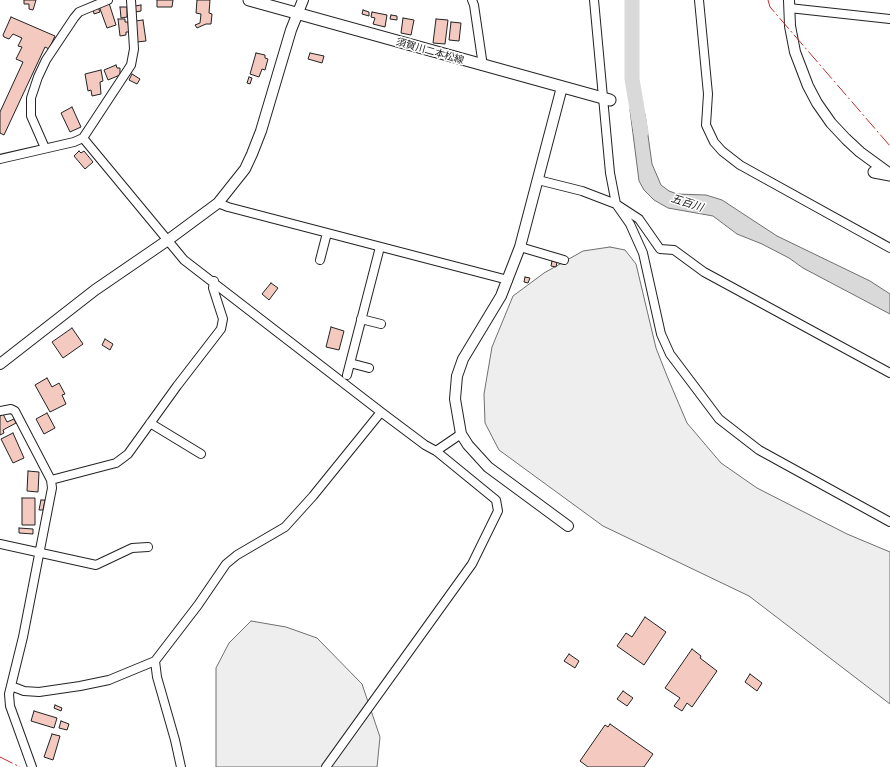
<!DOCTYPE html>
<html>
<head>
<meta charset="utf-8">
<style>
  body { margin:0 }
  canvas { display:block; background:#fff }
</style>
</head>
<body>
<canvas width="890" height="767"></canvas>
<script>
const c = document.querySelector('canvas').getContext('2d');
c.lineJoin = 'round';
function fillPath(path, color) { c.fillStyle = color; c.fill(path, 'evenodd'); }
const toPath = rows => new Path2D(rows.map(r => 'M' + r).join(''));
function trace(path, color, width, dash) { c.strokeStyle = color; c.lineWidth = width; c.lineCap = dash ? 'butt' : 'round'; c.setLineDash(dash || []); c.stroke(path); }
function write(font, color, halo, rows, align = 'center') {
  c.font = font + ' "Asap Condensed","Noto Sans JP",sans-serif'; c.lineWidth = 3; c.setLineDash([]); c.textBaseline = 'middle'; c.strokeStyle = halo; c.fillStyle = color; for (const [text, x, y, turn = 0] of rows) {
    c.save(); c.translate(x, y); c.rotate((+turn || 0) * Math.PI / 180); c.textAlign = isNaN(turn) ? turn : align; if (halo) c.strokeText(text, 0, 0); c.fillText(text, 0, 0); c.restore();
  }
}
const green = toPath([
  [610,247,625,250,636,264,656,348,667,376,687,423,721,463,757,488,847,534,890,552,890,704,749,596,603,526,499,450,485,423,484,394,492,347,513,296,544,273,583,251,610,247],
  [251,621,286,627,317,638,362,684,380,737,377,767,216,767,216,668,229,643,251,621]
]);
fillPath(green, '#eee');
trace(green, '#6f6f6f', 1);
const water = toPath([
  [630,110,645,114,652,164,661,185,669,191,677,194,706,195,722,200,777,236,870,281,890,294,890,314,803,268,789,258,762,244,737,234,713,216,668,208,654,200,644,190,639,181,630,110]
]);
fillPath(water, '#d9d9d9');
trace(water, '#6f6f6f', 1);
trace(toPath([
  [632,0,632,79,641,132]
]), '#d9d9d9', 15);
const building = toPath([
  [24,0,36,0,33,10,29,9,29,4,24,4,24,0],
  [157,0,173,0,172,7,157,7,157,0],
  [197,0,210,0,209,13,212,14,211,24,206,24,197,28,195,25,200,23,201,14,196,13,197,0],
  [109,3,116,25,107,28,99,6,109,3],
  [141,5,141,11,135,12,135,6,141,5],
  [98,7,100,12,94,14,93,8,98,7],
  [120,7,127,7,127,17,121,18,120,7],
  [363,10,369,12,369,16,362,14,363,10],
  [372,12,387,15,385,27,373,24,375,18,371,17,372,12],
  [391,15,397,16,397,20,390,19,391,15],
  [11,17,55,36,49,49,45,47,4,135,0,133,0,112,23,62,16,59,22,47,18,46,22,38,13,34,9,39,4,37,3,35,11,17],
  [403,18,414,20,411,35,401,33,403,18],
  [118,19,125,19,125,22,128,22,129,32,126,32,126,35,120,36,118,19],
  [436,19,448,20,445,44,433,43,436,19],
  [143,20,146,41,137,42,135,21,143,20],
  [451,22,461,23,459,41,449,40,451,22],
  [256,53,265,55,265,58,268,59,265,70,262,69,259,77,250,74,256,53],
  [310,53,324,56,322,63,308,59,310,53],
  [116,65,117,68,120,68,120,75,108,80,104,70,116,65],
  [101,70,103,81,100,82,101,94,92,96,91,90,88,91,85,74,101,70],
  [132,74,140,79,137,84,129,80,132,74],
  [249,77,252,78,250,84,247,83,249,77],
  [72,107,81,127,70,132,61,113,72,107],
  [79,151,81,153,84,151,93,162,85,169,74,156,79,151],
  [552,261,557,262,556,267,551,266,552,261],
  [525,277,530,278,528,283,524,282,525,277],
  [271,283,278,288,269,300,262,294,271,283],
  [331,327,344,331,339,350,326,347,331,327],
  [72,328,83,344,63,358,52,342,72,328],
  [105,339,113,344,110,350,102,345,105,339],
  [47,378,52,387,59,383,65,394,62,395,66,404,50,412,35,385,47,378],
  [47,413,55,428,44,434,36,419,47,413],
  [3,414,7,422,14,419,16,423,3,430,4,433,0,435,0,416,3,414],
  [13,433,24,458,13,463,1,439,13,433],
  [28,471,39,472,38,492,27,491,28,471],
  [22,498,35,498,35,525,22,525,22,498],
  [41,500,45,500,43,510,39,510,41,500],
  [19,528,33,529,33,534,19,533,19,528],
  [645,617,666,632,644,665,617,646,626,633,632,637,645,617],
  [692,649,701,656,700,658,717,671,692,707,687,703,682,711,674,706,680,698,665,688,692,649],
  [569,654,579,661,575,668,564,661,569,654],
  [750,674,762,683,757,691,745,682,750,674],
  [623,691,633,698,627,706,617,699,623,691],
  [55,705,62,708,61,711,54,708,55,705],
  [34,711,57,718,54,728,31,721,34,711],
  [61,721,69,724,67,730,59,728,61,721],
  [610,724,653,754,644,767,588,767,580,761,605,725,608,727,610,724],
  [52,734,60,736,53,760,44,757,52,734]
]);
fillPath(building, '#f3c9c0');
trace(building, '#222', 1);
const minor = toPath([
  [472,0,474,5,483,66],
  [594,0,610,173,616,204,639,219,660,249,674,250,704,272,890,373],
  [699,0,708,94,706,125,714,142,722,151,740,165,890,248],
  [789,8,890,19],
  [83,138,184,260,381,412,425,445,436,451,496,500,498,511,472,564,326,767],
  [45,148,31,116,31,98,38,77,46,60,74,18,79,12,108,0],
  [0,159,74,142,83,138,131,65,134,49,131,0],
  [538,180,582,191,616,204,630,224,643,253,661,334,670,354,719,419,759,450,890,522],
  [218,203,228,207,508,280],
  [520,247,564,260],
  [320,260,327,233],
  [361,319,381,324],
  [350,363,369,368],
  [347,375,380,247],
  [0,411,11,409,15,411,51,480,52,488,23,637,9,694,10,706,32,767],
  [150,423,201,454],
  [436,451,461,434],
  [51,480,116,463,128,454,177,386,221,329,223,319,213,288,214,281],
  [0,544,96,565,132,548,148,547],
  [155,661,157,677,175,740,181,767],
  [11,686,24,691,39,692,80,686,109,680,155,661,198,605,226,564,237,555,285,527,313,496,381,412]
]);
const tertiary = toPath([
  [789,0,790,26,795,52,808,86,817,103,831,123,846,139,860,152,890,174],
  [562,87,520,247,501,296,463,359,457,376,455,399,461,434,468,445,488,467,568,526],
  [0,364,95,290,168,240,218,203,245,169,252,154,261,131,291,30,303,0]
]);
const secondary = toPath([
  [249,0,610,100],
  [874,172,890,175]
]);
trace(minor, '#222', 10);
trace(tertiary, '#222', 12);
trace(secondary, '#222', 13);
trace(minor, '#fff', 8);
trace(tertiary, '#fff', 10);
trace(secondary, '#fff', 11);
trace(toPath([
  [768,0,770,7,890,146],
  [0,757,20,767]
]), '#c62828', 1, [14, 3, 2, 3]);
write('10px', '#222', '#fff', [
  ["須賀川二本松線",430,51,16]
]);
write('italic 11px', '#222', '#fff', [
  ["五百川",687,203,18]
]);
</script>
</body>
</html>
